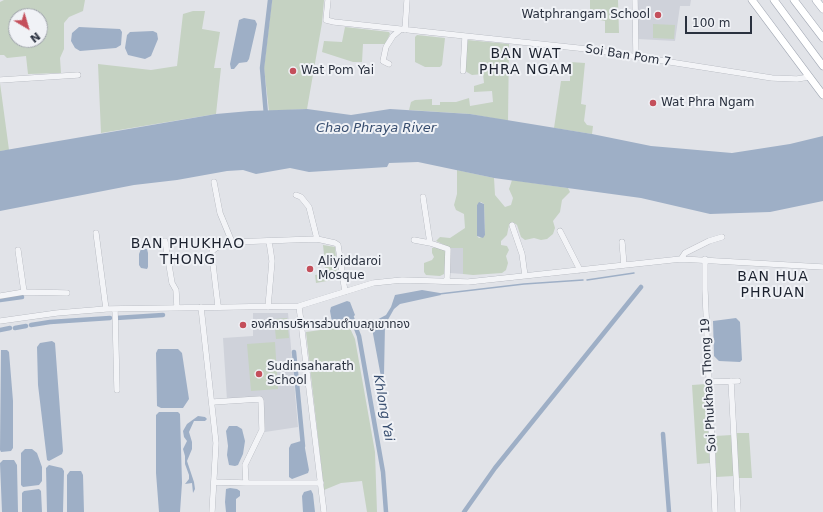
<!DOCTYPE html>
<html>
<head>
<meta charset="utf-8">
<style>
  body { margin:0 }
  #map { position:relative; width:823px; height:512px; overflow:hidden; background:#e1e3e8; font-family:"DejaVu Sans",sans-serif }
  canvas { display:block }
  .north { position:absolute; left:8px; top:8px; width:40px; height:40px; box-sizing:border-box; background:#f0f2f6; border:1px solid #a1a5ad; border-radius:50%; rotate:142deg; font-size:11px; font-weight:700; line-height:16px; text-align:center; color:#2a313f }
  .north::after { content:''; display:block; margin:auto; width:14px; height:18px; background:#c44f5b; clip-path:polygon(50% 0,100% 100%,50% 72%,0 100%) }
  .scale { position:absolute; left:685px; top:16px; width:67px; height:18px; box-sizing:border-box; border:2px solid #2a313f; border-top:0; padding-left:5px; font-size:12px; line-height:14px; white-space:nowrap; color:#2a313f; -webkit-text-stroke:3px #f0f2f6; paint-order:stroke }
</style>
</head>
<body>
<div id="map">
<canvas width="823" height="512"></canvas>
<div class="north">N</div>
<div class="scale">100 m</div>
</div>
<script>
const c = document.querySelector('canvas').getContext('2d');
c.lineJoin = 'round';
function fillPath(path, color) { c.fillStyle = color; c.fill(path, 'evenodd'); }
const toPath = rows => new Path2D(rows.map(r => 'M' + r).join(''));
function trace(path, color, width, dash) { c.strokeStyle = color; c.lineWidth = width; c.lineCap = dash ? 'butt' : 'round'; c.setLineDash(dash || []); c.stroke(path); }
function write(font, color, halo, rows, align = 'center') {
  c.font = font + ' "DejaVu Sans","Noto Sans Thai",sans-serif'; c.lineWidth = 4; c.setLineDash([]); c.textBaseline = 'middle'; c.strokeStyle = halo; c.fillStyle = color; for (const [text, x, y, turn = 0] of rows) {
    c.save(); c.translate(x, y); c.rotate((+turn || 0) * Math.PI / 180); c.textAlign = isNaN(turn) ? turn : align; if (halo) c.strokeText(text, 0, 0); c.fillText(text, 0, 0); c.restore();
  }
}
fillPath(toPath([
  [638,0,691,0,690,6,680,6,675,41,638,39],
  [451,248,463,248,463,274,450,273],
  [253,313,288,313,298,427,265,432,261,398,227,400,223,338,253,336]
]), '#cfd2da');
fillPath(toPath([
  [4,0,85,0,83,11,69,17,64,23,64,49,60,58,61,73,28,74,26,56,7,58,4,55,0,55,0,2],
  [16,16,40,16,40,40,16,40],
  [272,0,324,0,322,23,307,109,269,111,264,68],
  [590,0,618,0,619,33,605,33,605,21,590,18],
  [193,11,205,11,202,29,220,32,214,68,221,68,216,114,101,133,98,64,151,70,177,66,183,14],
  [653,24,675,25,674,39,653,38],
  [345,27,389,32,390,34,385,44,363,44,362,62,353,62,322,52,324,41,342,42],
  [417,35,445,38,442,65,440,67,425,67,415,62,415,37],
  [467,40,509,44,508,121,470,114,409,110,411,102,415,100,432,99,432,105,440,105,440,102,456,102,469,98,470,106,493,102,492,91,474,92,474,86,484,83,483,74,472,75,465,71],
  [570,62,585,63,581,104,586,105,584,121,587,125,593,126,592,134,554,128,561,81,570,81],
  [0,83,9,150,0,151],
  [457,170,494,178,495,195,505,207,511,205,513,198,509,189,512,180,568,188,570,192,562,200,560,212,553,221,555,228,553,234,547,239,541,240,534,238,525,240,521,237,517,225,514,223,509,225,507,235,501,241,501,245,507,246,509,250,506,256,508,263,506,270,502,273,473,275,463,274,463,248,451,248,436,241,440,237,450,238,465,228,464,214,456,210,454,205,457,194],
  [481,202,484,204,485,235,479,238,477,236,477,205],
  [323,245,335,247,338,279,316,283,315,275,326,273],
  [436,247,444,249,446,254,444,274,440,276,426,275,424,272,424,263,432,260,434,257,432,253,432,248],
  [287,318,289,338,276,339,274,319],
  [349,326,355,339,375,452,377,512,367,512,362,481,341,483,324,490,306,332],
  [275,342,278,389,251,391,247,344],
  [706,384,710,463,697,464,692,385],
  [736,433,749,433,752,478,738,478],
  [732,435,734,476,716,477,715,436]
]), '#c5d2c2');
fillPath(toPath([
  [244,18,255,20,257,24,249,59,247,62,239,63,234,69,231,69,230,64,239,20],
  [79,27,120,29,122,32,121,45,116,48,80,51,75,48,71,41,72,33],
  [153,31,157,33,158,39,151,56,145,59,128,55,125,48,127,35,130,32],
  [307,109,351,115,390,109,470,114,592,134,651,146,732,153,790,144,823,136,823,201,770,212,710,214,641,198,494,178,418,162,389,163,387,167,309,172,290,168,256,174,243,170,227,171,177,180,134,185,0,211,0,151,216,114,250,111],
  [479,202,484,204,485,235,483,238,477,236,477,205],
  [141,249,147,249,148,253,148,267,147,269,141,268,139,265,139,254],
  [422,290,440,293,441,295,400,304,394,309,385,325,384,375,381,377,371,323,386,315,391,307,395,295],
  [347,301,350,302,355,315,351,319,336,324,332,322,330,311,331,307],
  [736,318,740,322,742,360,740,362,719,361,714,356,713,321],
  [52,341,55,343,63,451,62,454,49,461,47,460,38,385,37,347,40,343],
  [158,349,178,349,182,353,189,399,183,408,161,408,157,406,156,353],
  [1,350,7,350,9,352,13,401,13,448,11,451,1,452,0,450],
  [159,412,178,412,180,414,182,483,180,512,159,512,156,473,156,415],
  [198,416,205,417,207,419,205,421,194,421,189,432,192,442,192,449,187,461,194,482,195,489,193,493,192,483,185,484,189,479,189,475,185,464,185,456,183,449,187,441,184,437,183,431,187,424],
  [229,426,237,426,242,429,245,441,243,454,238,465,235,466,229,465,227,455,228,446,226,431],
  [301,441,304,443,309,470,308,473,292,479,289,477,289,448,291,444],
  [25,449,32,449,37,453,42,467,42,481,39,485,23,487,21,485,21,453],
  [3,460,14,460,17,465,18,512,2,512,0,463],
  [49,465,62,468,64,471,63,512,47,512,46,468],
  [70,471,81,471,83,475,84,512,67,512,67,475],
  [230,488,237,489,240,491,240,496,236,499,236,512,226,512,225,502,226,489],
  [39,489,41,491,42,512,22,512,22,493,24,491],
  [311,490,313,494,315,512,303,512,302,496,304,492]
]), '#9eafc6');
trace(toPath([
  [587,280,634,273],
  [439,294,524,284,583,280]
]), '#9eafc6', 1.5);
trace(toPath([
  [266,115,262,68,270,0],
  [0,300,22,297],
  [350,313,359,336,383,472,386,512],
  [116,318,163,315],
  [31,325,50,322,110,318],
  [15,328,26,326],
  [0,330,10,328],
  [294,352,303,446],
  [663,434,669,512],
  [464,512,495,468,641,287]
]), '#9eafc6', 4.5);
const minor = toPath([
  [328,0,326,20,334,22,587,49,772,78,797,79,809,77],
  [635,0,636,56],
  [405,30,407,0],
  [389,64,383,61,386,47,393,36,400,30],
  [463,71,465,37],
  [0,80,78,75],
  [214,182,220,213,232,242],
  [296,195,301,197,309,207,317,239,335,243,338,245,345,292],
  [423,197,430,243,448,249,447,281],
  [512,225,522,254,525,276],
  [560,231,580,270],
  [96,233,106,309],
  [414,240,430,243],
  [165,241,172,283,176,290,177,307],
  [622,242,624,265],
  [18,250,24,292],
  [681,259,685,253,709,241,722,237],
  [705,259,705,290,715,512],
  [0,296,24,292,67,293],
  [218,306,212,256,212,251,216,248,232,242,317,239],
  [299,306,324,512],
  [201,307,216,443,212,512],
  [268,307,272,261,269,241],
  [115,309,117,390],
  [0,321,57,313,106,309,299,306,373,283,402,280,468,282,681,259,823,267],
  [731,381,738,512],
  [709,382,738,381],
  [213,402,260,399,261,401,262,430,245,465,246,483],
  [214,482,246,483,321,483]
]);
const major = toPath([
  [752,0,823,95],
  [774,0,823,66],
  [794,0,823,38],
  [816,0,823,9]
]);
trace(minor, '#a6aab2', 6);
trace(major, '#a1a7b3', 8);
trace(minor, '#f3f4f7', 5.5);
trace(major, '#fff', 7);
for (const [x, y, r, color] of [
  [658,15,4,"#c44f5b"],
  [293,71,4,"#c44f5b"],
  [653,103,4,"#c44f5b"],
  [310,269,4,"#c44f5b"],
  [243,325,4,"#c44f5b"],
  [259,374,4,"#c44f5b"]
]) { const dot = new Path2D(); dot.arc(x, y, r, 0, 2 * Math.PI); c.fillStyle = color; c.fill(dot); trace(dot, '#f0f2f6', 1.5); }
write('12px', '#2a313f', '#f0f2f6', [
  ["Watphrangam School",650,15,"right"],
  ["Wat Pom Yai",301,71],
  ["Wat Phra Ngam",661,103],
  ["Aliyiddaroi",318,262],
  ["Mosque",318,276],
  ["องค์การบริหารส่วนตำบลภูเขาทอง",251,325],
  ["Sudinsaharath",267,367],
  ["School",267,381]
], 'left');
write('12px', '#2a313f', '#f0f2f6', [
  ["Soi Ban Pom 7",628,56,9],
  ["Soi Phukhao Thong 19",709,385,-93]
]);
write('italic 13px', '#384e6f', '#f0f2f6', [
  ["Chao Phraya River",376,129],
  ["Khlong Yai",383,408,80]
]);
c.letterSpacing = '1px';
write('14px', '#1c222f', '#f0f2f6', [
  ["BAN WAT",526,54],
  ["PHRA NGAM",526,70],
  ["BAN PHUKHAO",188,244],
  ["THONG",188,260],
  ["BAN HUA",773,277],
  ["PHRUAN",773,293]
]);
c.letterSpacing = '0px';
</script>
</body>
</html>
